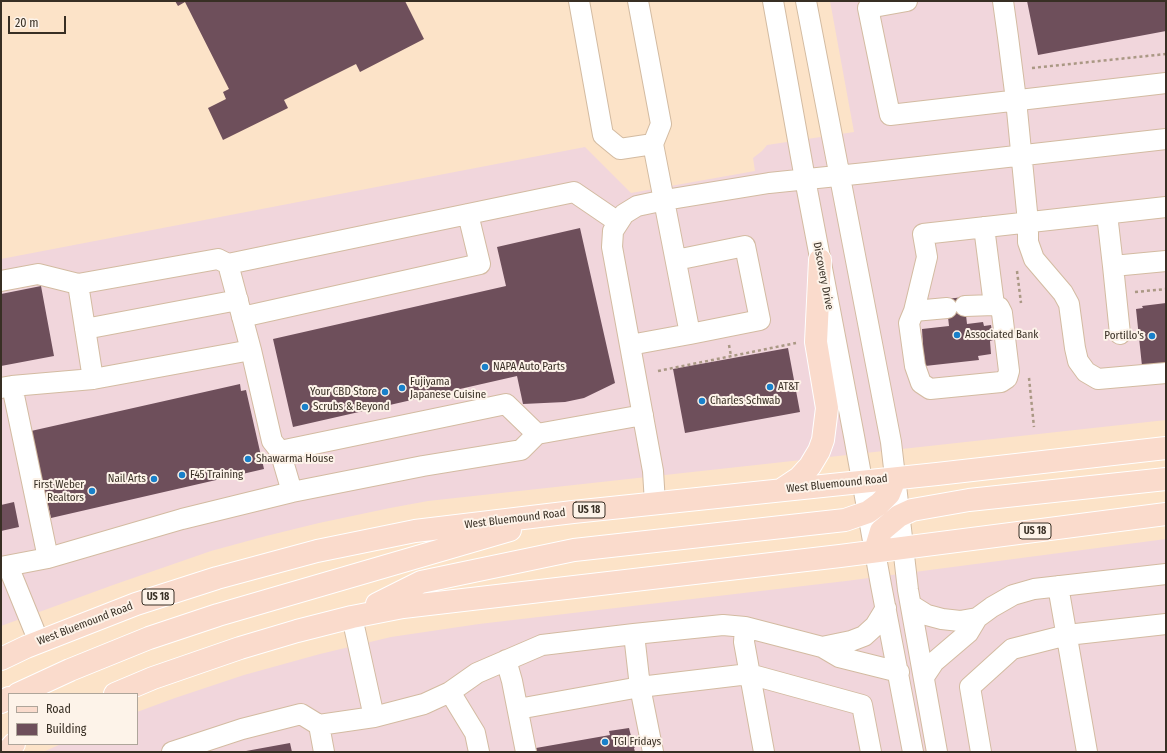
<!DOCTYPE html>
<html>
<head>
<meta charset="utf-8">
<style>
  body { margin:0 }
  #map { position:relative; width:1167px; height:753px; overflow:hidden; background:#fce3c8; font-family:"Fira Sans Condensed",sans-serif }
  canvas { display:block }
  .frame { position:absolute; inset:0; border:2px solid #382f24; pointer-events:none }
  .legend { position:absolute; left:8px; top:693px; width:130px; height:52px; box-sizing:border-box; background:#fdf3e9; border:1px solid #aea59a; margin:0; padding:5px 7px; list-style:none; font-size:12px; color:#382f24 }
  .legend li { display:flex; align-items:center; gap:8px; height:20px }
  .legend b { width:20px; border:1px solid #aea59a }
  .scale { position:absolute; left:8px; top:16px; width:58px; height:18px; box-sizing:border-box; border:2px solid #382f24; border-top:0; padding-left:5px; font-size:12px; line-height:14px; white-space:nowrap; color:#382f24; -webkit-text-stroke:3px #fdf3e9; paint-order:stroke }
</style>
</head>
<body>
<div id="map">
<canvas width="1167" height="753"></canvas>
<div class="frame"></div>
<ul class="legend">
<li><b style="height:5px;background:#fadbcc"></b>Road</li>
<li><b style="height:11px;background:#6e4f5b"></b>Building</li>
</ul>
<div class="scale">20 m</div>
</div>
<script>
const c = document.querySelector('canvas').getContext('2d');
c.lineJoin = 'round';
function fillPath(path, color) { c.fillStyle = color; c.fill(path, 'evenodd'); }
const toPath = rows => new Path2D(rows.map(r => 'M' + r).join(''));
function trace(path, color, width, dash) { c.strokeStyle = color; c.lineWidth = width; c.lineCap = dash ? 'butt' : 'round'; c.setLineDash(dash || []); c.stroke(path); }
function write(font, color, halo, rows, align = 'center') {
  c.font = font + ' "Fira Sans Condensed",sans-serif'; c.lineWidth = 4; c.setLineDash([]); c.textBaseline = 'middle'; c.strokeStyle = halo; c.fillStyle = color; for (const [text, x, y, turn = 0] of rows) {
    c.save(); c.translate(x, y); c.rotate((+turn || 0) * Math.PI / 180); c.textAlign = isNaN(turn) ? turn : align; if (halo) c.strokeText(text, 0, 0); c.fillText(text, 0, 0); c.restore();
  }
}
fillPath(toPath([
  [830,1,1166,1,1166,420,428,501,390,508,319,523,266,536,211,551,113,585,1,626,1,259,585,147,631,193,755,171,753,158,762,151,767,145,854,132],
  [1166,539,1166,752,43,752,61,744,137,744,137,712,175,698,244,675,320,654,391,637,479,624,846,581]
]), '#f1d6dc');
fillPath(toPath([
  [175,1,405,1,424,39,360,72,356,64,284,100,288,108,223,140,208,108,226,99,223,92,229,89,185,2,178,6],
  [1027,1,1166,1,1166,31,1038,55],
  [580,228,615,383,584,398,565,402,523,404,517,376,293,427,273,339,506,286,497,247],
  [41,286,54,356,1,366,1,294],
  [964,297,967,324,983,322,984,326,991,325,993,340,990,341,991,354,978,356,979,360,925,366,924,354,922,354,921,346,923,346,922,329,949,326,946,299],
  [1166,303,1166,363,1142,366,1136,309,1143,308,1142,306],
  [788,348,800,412,685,433,673,369],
  [240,384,241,391,246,390,264,469,51,518,31,431],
  [14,502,19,527,1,531,1,505],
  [629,728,631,736,635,738,637,745,634,748,635,752,537,752,536,748,610,735,609,731],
  [290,743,292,752,246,752,246,751]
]), '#6e4f5b');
const minor = toPath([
  [579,1,603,135,620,149,653,144],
  [773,1,805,179,854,436,881,585,913,752],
  [806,1,891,442,908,590,937,752],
  [907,1,868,8,890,115,1166,83],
  [1003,1,1008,37,1016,100,1028,222,1028,242,1034,259,1063,293,1069,304,1075,348,1078,361,1086,372,1098,379,1166,373],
  [1107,214,1113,266,1166,261],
  [984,227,994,305],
  [676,260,745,246,760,320,690,334],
  [1113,266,1120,334],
  [1,281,38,274,78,284,218,259,228,264],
  [78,284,93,379],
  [947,308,914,311,909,323,915,366,921,383,930,389,1001,382,1007,378,1009,371,1002,313,999,307,994,305,965,306],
  [914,311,927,257,923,234,1166,207],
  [242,317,480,264,468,214],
  [85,329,238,300],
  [630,345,690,334,653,144,661,124,638,1],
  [12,386,93,379,251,350],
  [1,388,12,386,48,558],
  [537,434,506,404,280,451,272,441,251,350,228,264,574,192,618,222],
  [280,451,292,492],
  [655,503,653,471,612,247,613,231,624,214,637,206,665,200,769,183,866,173,1166,139],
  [8,566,39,642],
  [1,567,48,558,182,519,292,492,423,466,521,450,537,434,643,415],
  [1058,586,1087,752],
  [911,605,927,615,942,619,960,621,977,618],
  [352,617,374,717],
  [745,627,744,642,764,752],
  [634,634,640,687,653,752],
  [822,647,851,641,864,636,875,626,886,608],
  [506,660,512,681,526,752],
  [924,677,934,662,968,633,977,618,992,607,1013,595,1034,589,1166,574],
  [450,692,475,733,479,752],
  [518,709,640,687,749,674,862,705,871,752],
  [319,725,324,752],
  [172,752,242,729,301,714,319,725,374,717,424,704,450,692,477,673,542,645,634,634,723,625,745,627,822,647,839,657,899,672],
  [981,752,970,687,1012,649,1067,635,1166,624]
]);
const major = toPath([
  [781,490,799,478,810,466,819,451,823,440,827,408,816,342,820,260],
  [875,551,881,531,899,516,912,510,969,500,1166,479],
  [377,604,421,582,574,550,845,520,868,512,879,504,889,494,895,479],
  [1,659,26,647,136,604,217,578,317,551,415,531,573,512,937,474,1166,448],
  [18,694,70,670,149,638,218,615,510,530],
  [115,694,153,678,240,648,297,631,352,617,403,607,840,556,1166,514],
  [1,702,9,698],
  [7,752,14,744]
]);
trace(minor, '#d3bba1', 22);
trace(major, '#fff', 24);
trace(toPath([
  [1032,68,1166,54],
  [1017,271,1021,303],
  [1135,292,1166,289],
  [729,345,731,356],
  [658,371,796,343],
  [1029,378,1034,427]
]), '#aa9884', 2.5, [3, 3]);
trace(minor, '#fff', 20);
trace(major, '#fadbcc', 22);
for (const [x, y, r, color] of [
  [957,335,4,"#1980ca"],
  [1152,336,4,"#1980ca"],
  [485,367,4,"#1980ca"],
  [770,387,4,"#1980ca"],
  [402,388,4,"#1980ca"],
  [385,392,4,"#1980ca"],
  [702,401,4,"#1980ca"],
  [305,407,4,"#1980ca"],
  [248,459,4,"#1980ca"],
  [182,475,4,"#1980ca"],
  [154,479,4,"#1980ca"],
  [92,491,4,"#1980ca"],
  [605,742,4,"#1980ca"]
]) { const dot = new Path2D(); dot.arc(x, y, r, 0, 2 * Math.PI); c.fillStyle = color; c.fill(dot); trace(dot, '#fdf3e9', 1.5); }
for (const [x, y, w] of [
  [589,510,32],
  [1035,531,32],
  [158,597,32]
]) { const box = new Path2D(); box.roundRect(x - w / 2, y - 8, w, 16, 3); c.fillStyle = '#fdf3e9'; c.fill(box); trace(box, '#382f24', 1); }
write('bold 10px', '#382f24', null, [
  ["US 18",589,510],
  ["US 18",1035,531],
  ["US 18",158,597]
]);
write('11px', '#382f24', '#fdf3e9', [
  ["Discovery Drive",823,276,79],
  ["West Bluemound Road",837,484,-6],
  ["West Bluemound Road",515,519,-7],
  ["West Bluemound Road",85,624,-21]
]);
write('11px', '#382f24', '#fdf3e9', [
  ["Associated Bank",965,335],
  ["Portillo's",1144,336,"right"],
  ["NAPA Auto Parts",493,367],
  ["Fujiyama",410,382],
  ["Japanese Cuisine",410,395],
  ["AT&T",778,387],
  ["Your CBD Store",377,392,"right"],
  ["Charles Schwab",710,401],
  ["Scrubs & Beyond",313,407],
  ["Shawarma House",256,459],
  ["F45 Training",190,475],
  ["Nail Arts",146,479,"right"],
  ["First Weber",84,485,"right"],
  ["Realtors",84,498,"right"],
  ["TGI Fridays",613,742]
], 'left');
</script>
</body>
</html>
